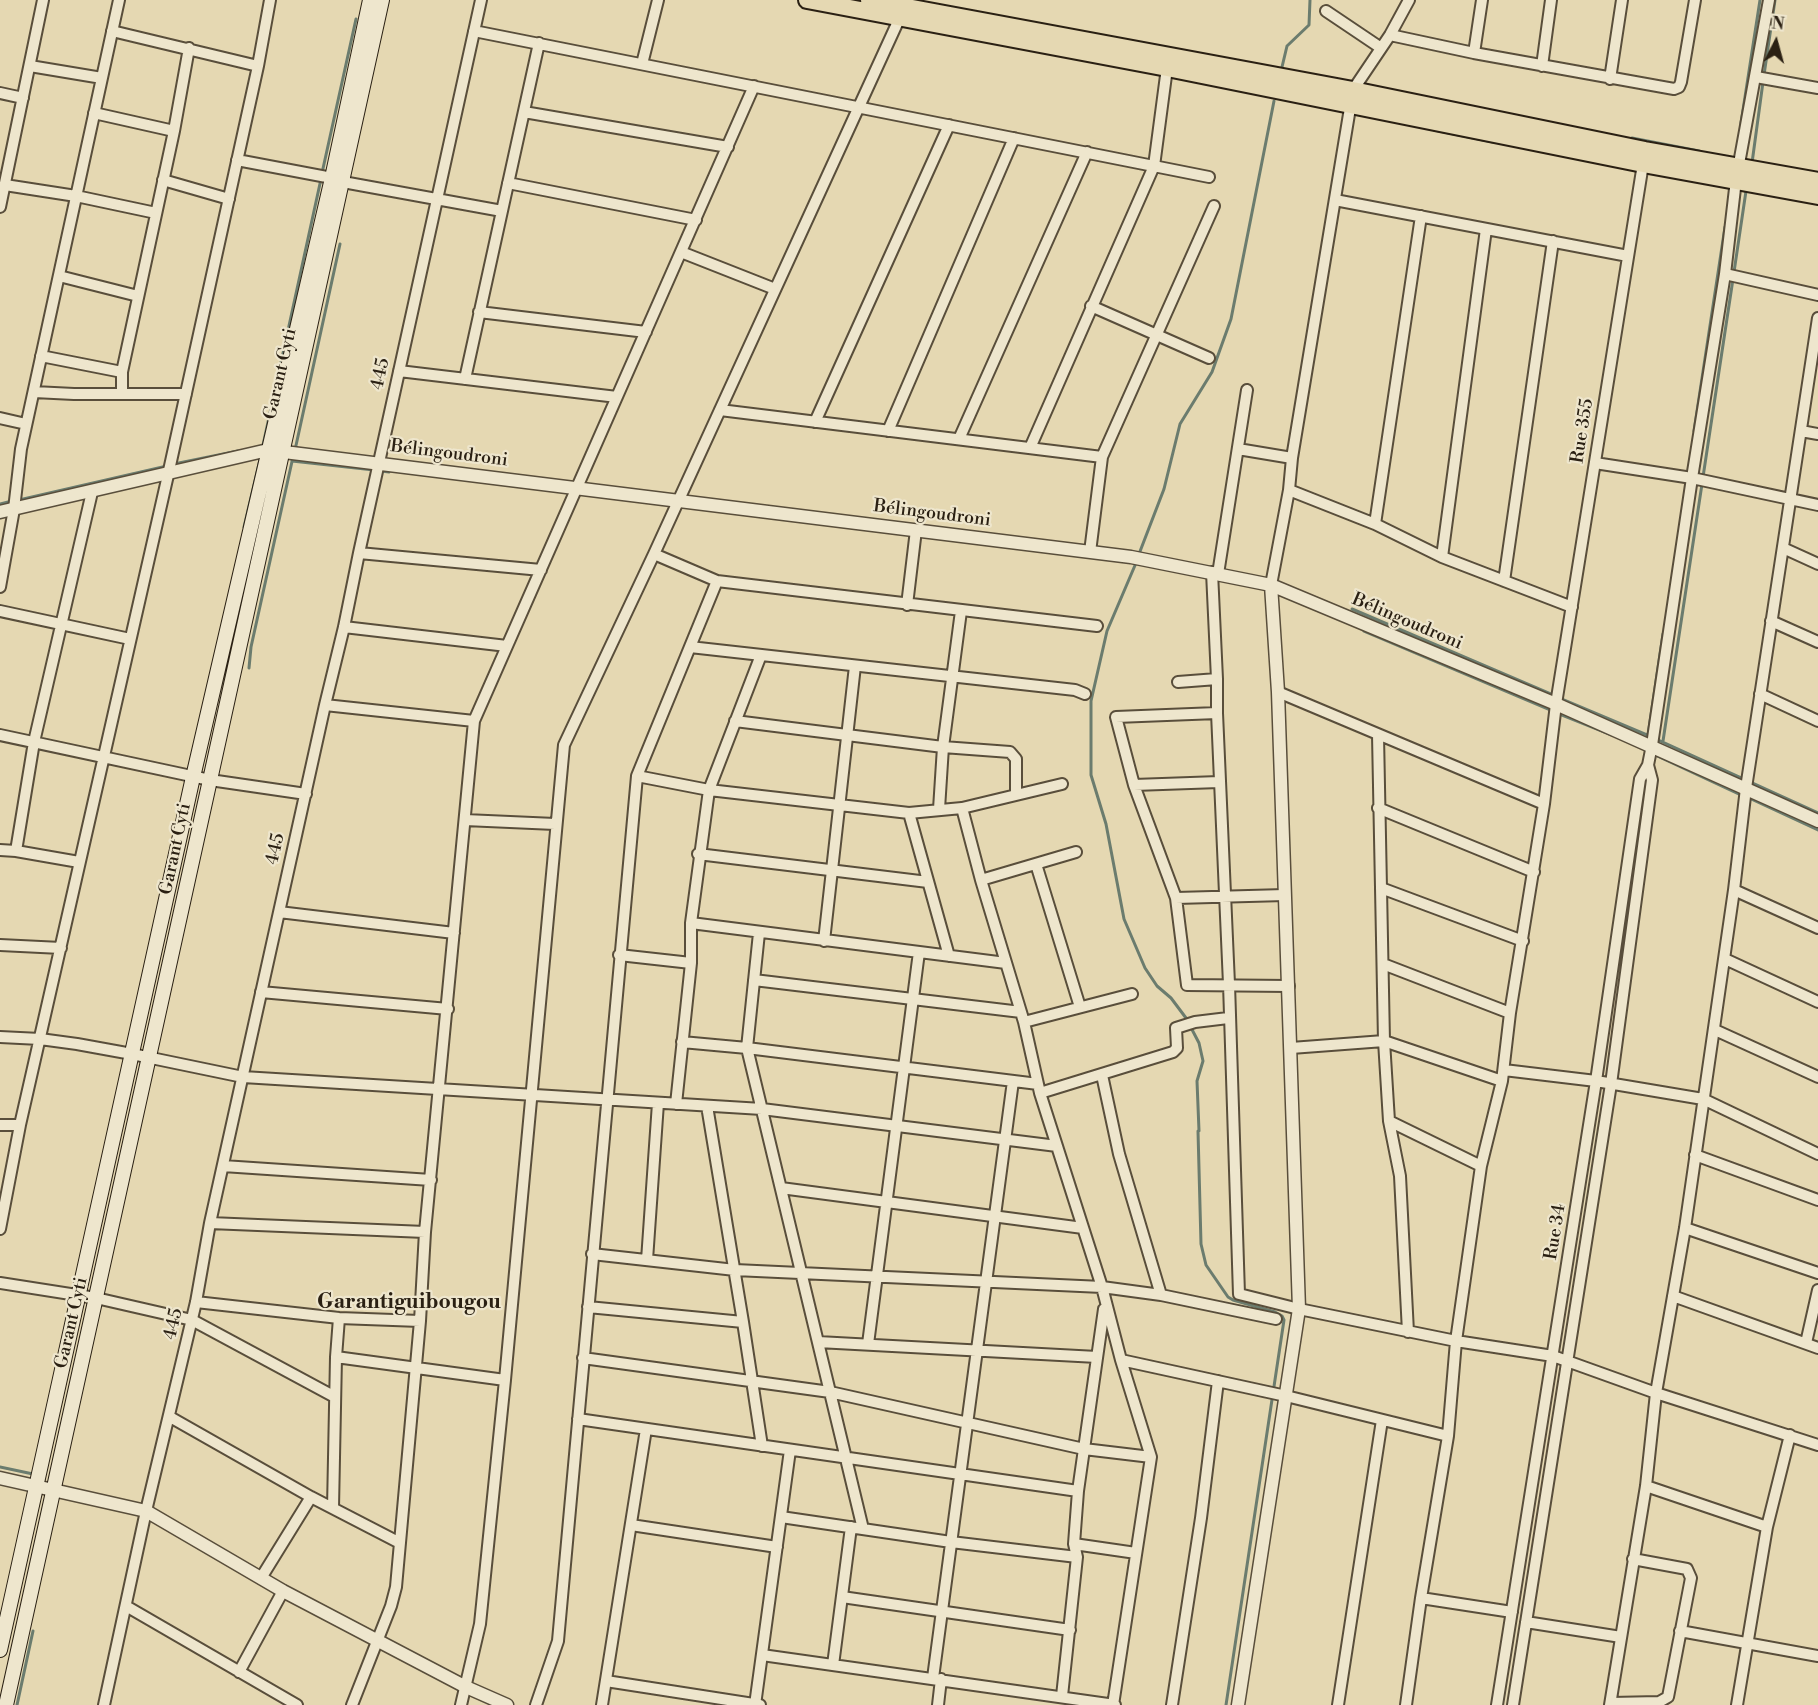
<!DOCTYPE html>
<html>
<head>
<meta charset="utf-8">
<style>
  body { margin:0 }
  #map { position:relative; width:1818px; height:1705px; overflow:hidden; background:#e5d8b2; font-family:"Libre Bodoni",serif }
  canvas { display:block }
  .north { position:absolute; left:1746px; top:12px; width:60px; height:60px; -webkit-text-stroke:4px #eee6cd; paint-order:stroke; rotate:6deg; font-size:16px; font-weight:700; line-height:24px; text-align:center; color:#2a2013 }
  .north::after { content:''; display:block; margin:auto; width:21px; height:27px; background:#2a2013; clip-path:polygon(50% 0,100% 100%,50% 72%,0 100%) }
</style>
</head>
<body>
<div id="map">
<canvas width="1818" height="1705"></canvas>
<div class="north">N</div>
</div>
<script>
const c = document.querySelector('canvas').getContext('2d');
c.lineJoin = 'round';
const toPath = rows => new Path2D(rows.map(r => 'M' + r).join(''));
function trace(path, color, width, dash) { c.strokeStyle = color; c.lineWidth = width; c.lineCap = dash ? 'butt' : 'round'; c.setLineDash(dash || []); c.stroke(path); }
function write(font, color, halo, rows, align = 'center') {
  c.font = font + ' "Libre Bodoni",serif'; c.lineWidth = 4.5; c.setLineDash([]); c.textBaseline = 'middle'; c.strokeStyle = halo; c.fillStyle = color; for (const [text, x, y, turn = 0] of rows) {
    c.save(); c.translate(x, y); c.rotate((+turn || 0) * Math.PI / 180); c.textAlign = isNaN(turn) ? turn : align; if (halo) c.strokeText(text, 0, 0); c.fillText(text, 0, 0); c.restore();
  }
}
trace(toPath([
  [1282,67,1287,46,1309,25,1310,0],
  [1764,75,1775,0],
  [1741,123,1760,0],
  [1434,130,1493,142],
  [1632,138,1699,151],
  [1752,163,1763,82],
  [322,173,356,19],
  [1734,272,1746,191],
  [1694,431,1725,227],
  [263,445,321,179],
  [295,450,340,244],
  [292,461,374,470],
  [174,464,238,451],
  [381,471,389,472],
  [1703,477,1733,279],
  [19,500,167,466],
  [0,504,12,501],
  [244,527,261,455],
  [1139,554,1164,489,1180,424,1212,372,1231,319,1274,101],
  [1136,563,1107,631,1091,701,1091,775,1106,824,1124,919,1145,968,1157,986,1171,998,1186,1018,1199,1043,1203,1061,1197,1081,1199,1131],
  [1352,609,1553,695],
  [1364,631,1553,711],
  [249,668,251,647,293,457],
  [1559,698,1647,735],
  [1557,713,1612,735],
  [1648,735,1663,634],
  [1656,739,1818,813],
  [1663,741,1702,484],
  [1653,754,1743,796],
  [1749,798,1818,830],
  [1198,1131,1201,1244,1206,1265,1228,1297,1233,1300,1275,1312,1282,1316,1284,1320,1226,1705],
  [0,1467,33,1474],
  [17,1705,33,1631]
]), '#6b7c6e', 3);
const minor = toPath([
  [1326,11,1381,48],
  [112,31,258,66],
  [474,31,1209,177],
  [1390,35,1474,53,1674,89,1679,87,1681,82,1695,0],
  [1474,53,1482,0],
  [642,64,658,0],
  [30,66,102,78],
  [1542,66,1551,0],
  [1756,77,1818,88],
  [1610,79,1622,0],
  [0,93,23,98],
  [524,112,728,147],
  [94,113,174,131],
  [237,160,332,178],
  [163,180,229,199],
  [343,182,502,211],
  [508,183,696,220],
  [5,185,76,196,156,213],
  [1335,200,1628,256],
  [0,207,43,0],
  [681,252,775,289],
  [1725,274,1818,295],
  [59,276,138,296],
  [1091,306,1209,358],
  [479,312,646,332],
  [41,356,122,372],
  [399,371,617,397],
  [465,379,539,43],
  [34,392,74,394,186,394],
  [122,394,122,372,174,131,189,48],
  [720,410,1102,457],
  [0,418,26,424],
  [815,422,949,125],
  [888,431,1014,138],
  [1801,431,1818,434],
  [959,439,1087,152],
  [1030,448,1154,166,1167,68],
  [1238,449,1292,458],
  [1595,463,1692,478,1818,505],
  [1289,490,1375,524,1442,557,1572,607],
  [1375,524,1421,216],
  [1783,548,1818,564],
  [1090,552,1102,457,1214,206],
  [359,553,541,570],
  [654,554,717,581,1097,626],
  [1442,557,1486,229],
  [1212,572,1217,679,1217,713,1229,984,1239,1294,1299,1309,1456,1341,1553,1356,1656,1393,1818,1445],
  [1218,574,1247,390],
  [1504,581,1553,241],
  [1271,585,1289,490,1292,458,1353,90,1390,35,1409,0],
  [0,587,14,509,21,449,119,0],
  [907,605,916,530],
  [0,611,130,639],
  [1771,621,1818,642],
  [344,627,507,646],
  [690,647,1075,690,1085,694],
  [1178,682,1217,679],
  [1278,692,1544,804],
  [1760,694,1818,721],
  [325,705,474,721],
  [1217,713,1116,717,1134,785,1176,898,1187,985,1289,986],
  [735,721,943,747,1010,752,1016,759,1016,794],
  [0,735,210,780,306,794],
  [1378,735,1384,1041,1389,1121,1400,1176,1408,1332],
  [637,776,709,790,909,813,962,808,1062,784],
  [1134,785,1219,782],
  [962,808,981,880,1024,1022,1040,1093,1102,1287,1121,1360,1151,1457,1113,1705],
  [1378,808,1534,872],
  [939,809,943,747,961,611],
  [909,813,949,956],
  [465,820,555,824],
  [0,850,16,851,79,862],
  [16,851,34,742,92,492],
  [698,854,928,882],
  [1036,864,1080,1007],
  [981,880,1076,852],
  [1381,888,1523,941],
  [1734,890,1818,928],
  [1176,898,1285,895],
  [279,912,454,933],
  [691,923,1006,963],
  [759,933,747,1048,863,1529],
  [824,941,855,666],
  [0,945,61,948],
  [619,955,691,963],
  [1725,959,1818,1002],
  [1383,964,1510,1013],
  [754,980,1021,1012],
  [261,992,448,1009],
  [1024,1022,1132,994],
  [1715,1030,1818,1077],
  [0,1037,40,1039,77,1044,132,1054,243,1077,762,1109,1057,1146],
  [682,1042,747,1048,1038,1084],
  [1291,1048,1384,1041,1502,1081],
  [1504,1070,1596,1081,1703,1099,1818,1154],
  [1102,1075,1119,1154,1161,1295],
  [1040,1093,1173,1052,1177,1048,1176,1028,1195,1022,1228,1018],
  [676,1104,691,963,691,923,709,790,761,655],
  [707,1106,743,1322,762,1446],
  [1389,1121,1481,1166],
  [0,1125,20,1125],
  [1695,1155,1818,1200],
  [223,1166,431,1180],
  [781,1188,1083,1228],
  [210,1223,425,1232],
  [1685,1228,1818,1273],
  [0,1229,20,1125,168,475,258,66,270,0],
  [592,1254,735,1270,1102,1287,1161,1295,1276,1319],
  [647,1260,658,1103],
  [0,1283,96,1298,192,1320,335,1397],
  [1673,1296,1818,1348],
  [196,1302,339,1318,420,1321],
  [588,1307,743,1322],
  [818,1342,1097,1357],
  [1806,1343,1818,1290],
  [868,1344,919,952],
  [336,1357,505,1380],
  [583,1358,830,1392,1084,1449,1151,1457],
  [1121,1360,1286,1396,1448,1436],
  [170,1417,311,1497,400,1543],
  [578,1419,1078,1491],
  [1646,1486,1767,1527],
  [333,1508,336,1357,339,1318],
  [781,1517,951,1542,1077,1557],
  [631,1525,777,1547],
  [1074,1544,1136,1553],
  [261,1578,311,1497],
  [842,1597,1070,1630],
  [1421,1598,1512,1612],
  [126,1606,297,1705],
  [1526,1622,1621,1637],
  [1680,1631,1818,1656],
  [762,1655,1115,1705],
  [833,1665,851,1527],
  [239,1672,283,1591],
  [933,1678,1013,1081],
  [606,1681,760,1705],
  [1062,1696,1077,1557,1074,1544,1078,1491,1104,1309],
  [1611,1703,1659,1702,1668,1697,1691,1578,1687,1569,1633,1559],
  [104,1705,146,1511,196,1302,210,1223,325,705,344,627,359,553,481,0],
  [352,1705,391,1606,396,1587,420,1321,425,1232,474,721,754,86],
  [461,1705,480,1624,505,1380,564,745,654,554,901,15],
  [536,1705,558,1641,637,776,717,581],
  [602,1705,646,1429],
  [755,1705,790,1450],
  [938,1705,941,1679],
  [1172,1705,1201,1518,1218,1381],
  [1338,1705,1382,1420],
  [1406,1705,1421,1598,1448,1436,1456,1341,1481,1166,1502,1081,1510,1013,1544,804,1556,704,1643,164],
  [1497,1705,1596,1081,1640,779,1648,765,1652,745,1692,478,1725,274,1736,180,1769,0],
  [1513,1705,1611,1084,1652,780,1648,765],
  [1610,1705,1646,1486,1656,1393,1685,1228,1734,890,1746,788,1818,318],
  [1737,1705,1767,1527,1790,1435]
]);
const tertiary = toPath([
  [0,512,268,450,1131,557,1271,585,1556,704,1818,821],
  [0,1478,146,1511,283,1591,466,1687,507,1705],
  [1238,1705,1299,1309,1278,692,1271,585]
]);
const secondary = toPath([
  [0,1650,193,777,332,178,370,0],
  [6,1705,382,0]
]);
const primary = toPath([
  [807,0,1167,68,1643,164,1818,196],
  [869,0,1353,90,1645,150,1818,181]
]);
trace(minor, '#594e3b', 14);
trace(tertiary, '#594e3b', 15);
trace(secondary, '#2a2013', 16);
trace(primary, '#2a2013', 20);
trace(minor, '#eee6cd', 10);
trace(tertiary, '#eee6cd', 12);
trace(secondary, '#eee6cd', 14);
trace(primary, '#e5d8b2', 16);
write('18px', '#2a2013', '#eee6cd', [
  ["Garant Cyti",281,374,-77],
  ["445",381,374,-78],
  ["Rue 355",1583,431,-81],
  ["Bélingoudroni",449,454,7],
  ["Bélingoudroni",932,514,7],
  ["Bélingoudroni",1407,622,23],
  ["Garant Cyti",176,849,-78],
  ["445",276,849,-77],
  ["Rue 34",1556,1232,-81],
  ["Garant Cyti",72,1323,-77],
  ["445",174,1324,-77]
]);
write('bold 21px', '#2a2013', '#eee6cd', [
  ["Garantiguibougou",409,1303]
]);
</script>
</body>
</html>
